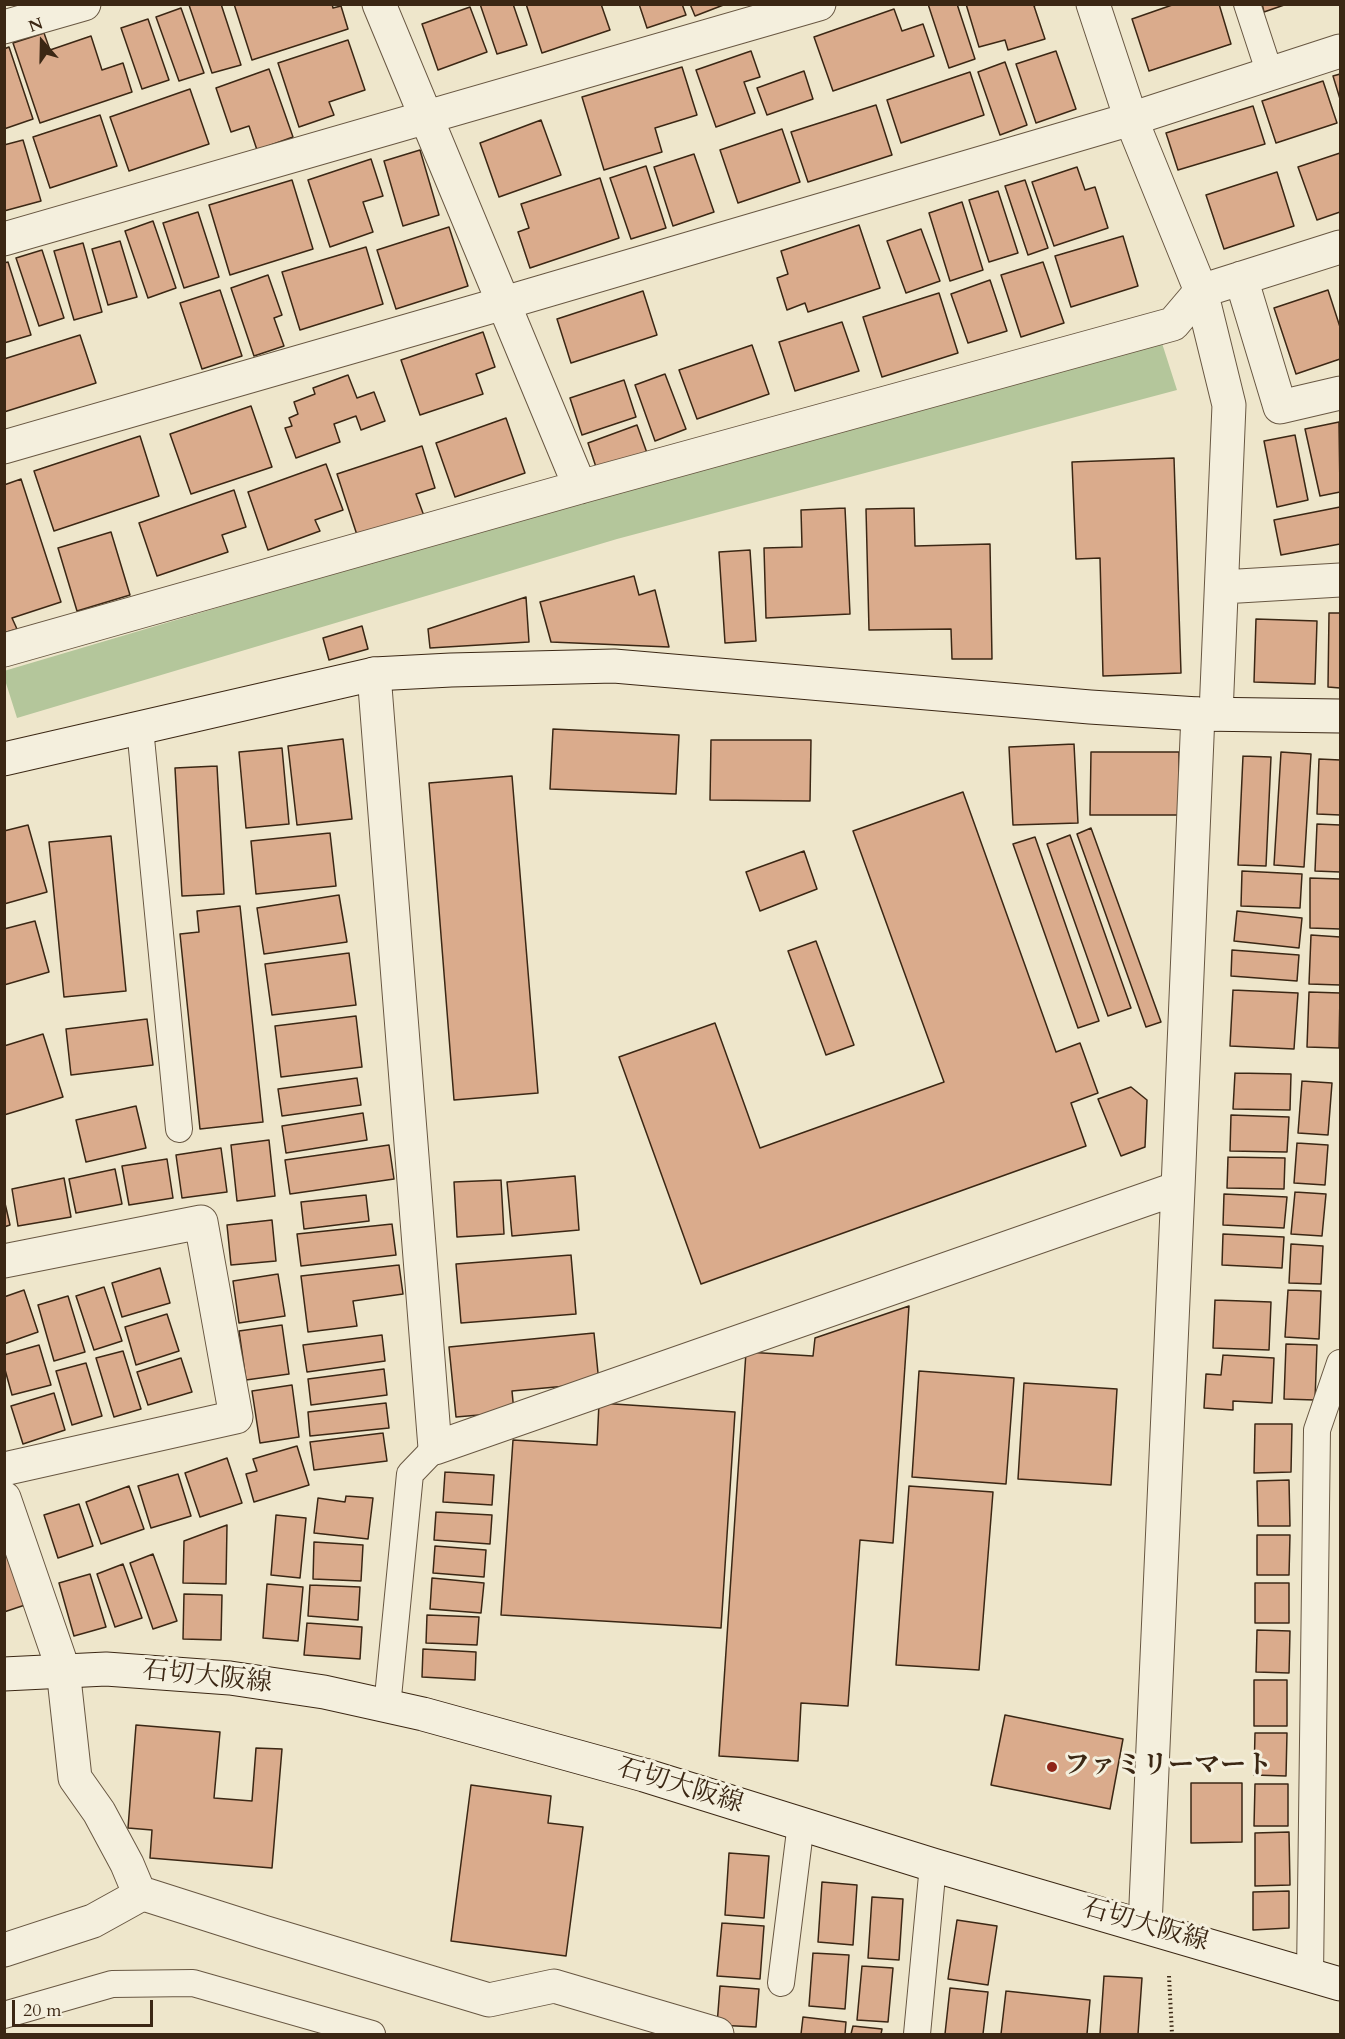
<!DOCTYPE html>
<html>
<head>
<meta charset="utf-8">
<style>
  body { margin:0 }
  #map { position:relative; width:1345px; height:2039px; overflow:hidden; background:#eee6cb; font-family:Cardo,serif }
  canvas { display:block }
  .frame { position:absolute; inset:0; border:6px solid #3b2714; pointer-events:none }
  .north { position:absolute; left:12px; top:12px; width:60px; height:60px; -webkit-text-stroke:4px #f4efdd; paint-order:stroke; rotate:340deg; font-size:16px; font-weight:700; line-height:24px; text-align:center; color:#3b2714 }
  .north::after { content:''; display:block; margin:auto; width:21px; height:27px; background:#3b2714; clip-path:polygon(50% 0,100% 100%,50% 72%,0 100%) }
  .scale { position:absolute; left:12px; top:2000px; width:141px; height:27px; box-sizing:border-box; border:3px solid #3b2714; border-top:0; padding-left:8px; font-size:18px; line-height:21px; white-space:nowrap; color:#3b2714; -webkit-text-stroke:4px #f4efdd; paint-order:stroke }
</style>
</head>
<body>
<div id="map">
<canvas width="1345" height="2039"></canvas>
<div class="frame"></div>
<div class="north">N</div>
<div class="scale">20 m</div>
</div>
<script>
const c = document.querySelector('canvas').getContext('2d');
c.lineJoin = 'round';
function fillPath(path, color) { c.fillStyle = color; c.fill(path, 'evenodd'); }
const toPath = rows => new Path2D(rows.map(r => 'M' + r).join(''));
function trace(path, color, width, dash) { c.strokeStyle = color; c.lineWidth = width; c.lineCap = dash ? 'butt' : 'round'; c.setLineDash(dash || []); c.stroke(path); }
function write(font, color, halo, rows, align = 'center') {
  c.font = font + ' Cardo,"Noto Serif JP",serif'; c.lineWidth = 6; c.setLineDash([]); c.textBaseline = 'middle'; c.strokeStyle = halo; c.fillStyle = color; for (const [text, x, y, turn = 0] of rows) {
    c.save(); c.translate(x, y); c.rotate((+turn || 0) * Math.PI / 180); c.textAlign = isNaN(turn) ? turn : align; if (halo) c.strokeText(text, 0, 0); c.fillText(text, 0, 0); c.restore();
  }
}
fillPath(toPath([
  [1160,337,1177,390,617,539,17,718,5,680,4,671,608,492]
]), '#b4c69b');
const building = toPath([
  [221,4,241,65,212,73,189,5,221,4],
  [234,4,332,4,333,8,341,6,348,29,252,60,234,4],
  [480,4,513,4,527,45,497,54,480,4],
  [526,4,601,4,610,30,542,53,526,4],
  [639,4,682,4,686,15,647,28,639,4],
  [690,4,726,4,695,16,690,4],
  [928,4,957,4,975,59,949,68,928,4],
  [966,4,1038,4,1034,6,1045,39,1008,50,1005,40,979,47,966,4],
  [1175,4,1219,4,1231,44,1149,71,1132,19,1175,4],
  [1262,4,1287,4,1264,12,1262,4],
  [470,7,487,52,438,70,422,24,470,7],
  [181,8,204,73,179,81,156,17,181,8],
  [894,9,902,31,923,24,934,56,833,91,814,37,894,9],
  [148,19,169,80,142,89,121,28,148,19],
  [44,33,50,50,91,36,102,70,123,63,132,92,40,123,13,43,44,33],
  [348,40,365,90,329,102,334,115,299,127,278,63,348,40],
  [9,47,33,119,4,129,4,49,9,47],
  [751,51,760,77,744,82,755,113,716,127,696,70,751,51],
  [1056,51,1076,109,1036,123,1016,64,1056,51],
  [1005,62,1027,125,1000,135,978,72,1005,62],
  [682,67,697,115,655,128,662,152,604,170,582,97,682,67],
  [269,69,293,137,257,150,249,126,231,132,216,88,269,69],
  [804,71,813,99,767,115,757,88,804,71],
  [970,72,984,115,901,143,887,100,970,72],
  [1340,74,1340,99,1333,76,1340,74],
  [1323,81,1337,123,1276,143,1262,101,1323,81],
  [190,89,209,144,129,171,110,117,190,89],
  [876,105,892,155,808,182,791,132,876,105],
  [1253,106,1265,144,1178,170,1166,133,1253,106],
  [100,115,117,166,50,188,33,137,100,115],
  [541,120,561,175,499,197,480,143,541,120],
  [782,129,800,182,738,203,720,150,782,129],
  [23,140,41,201,4,211,4,145,23,140],
  [420,150,439,215,403,226,384,161,420,150],
  [1340,153,1340,212,1317,220,1298,167,1340,153],
  [694,154,714,212,673,226,654,167,694,154],
  [371,159,383,196,363,202,373,232,330,247,308,180,371,159],
  [646,166,666,228,631,239,610,178,646,166],
  [1077,167,1085,190,1095,187,1108,228,1054,246,1032,182,1077,167],
  [1277,172,1294,226,1224,249,1206,195,1277,172],
  [600,178,619,238,530,268,518,232,529,228,521,204,600,178],
  [292,180,313,249,230,275,209,205,292,180],
  [1025,180,1048,248,1028,255,1005,186,1025,180],
  [998,191,1018,253,989,262,969,200,998,191],
  [962,202,983,270,950,281,929,213,962,202],
  [198,212,219,277,184,288,163,223,198,212],
  [153,221,176,288,148,298,125,231,153,221],
  [859,225,880,288,808,312,805,303,787,310,777,278,788,274,781,251,859,225],
  [449,227,468,286,396,309,377,250,449,227],
  [921,229,940,281,906,293,887,241,921,229],
  [1123,236,1138,286,1071,307,1055,256,1123,236],
  [120,241,137,297,108,305,92,249,120,241],
  [83,243,102,312,74,320,54,251,83,243],
  [366,247,383,304,300,330,282,272,366,247],
  [42,250,64,318,39,326,16,258,42,250],
  [8,262,31,335,4,343,4,263,8,262],
  [1043,262,1064,323,1021,337,1001,275,1043,262],
  [268,275,282,315,274,318,284,346,254,356,231,288,268,275],
  [990,280,1007,331,968,343,951,294,990,280],
  [220,290,242,356,202,369,180,303,220,290],
  [1328,290,1340,327,1340,359,1296,374,1274,308,1328,290],
  [643,291,657,335,571,363,557,319,643,291],
  [939,293,958,353,882,377,863,317,939,293],
  [842,322,859,371,795,391,779,342,842,322],
  [483,332,495,367,476,374,483,394,420,415,401,360,483,332],
  [80,335,96,383,4,412,4,359,80,335],
  [752,345,769,394,697,419,679,370,752,345],
  [665,374,686,429,655,441,635,385,665,374],
  [348,375,357,398,374,392,385,421,361,430,356,416,334,424,340,442,296,458,285,428,292,426,289,418,298,414,294,402,315,394,313,388,348,375],
  [624,380,636,417,582,435,570,398,624,380],
  [251,406,272,467,191,494,170,434,251,406],
  [506,418,525,473,455,497,436,443,506,418],
  [1339,422,1340,492,1320,496,1305,429,1339,422],
  [637,425,647,453,597,470,588,443,637,425],
  [1295,435,1308,500,1277,507,1264,441,1295,435],
  [140,436,159,496,54,531,34,471,140,436],
  [422,446,435,488,416,494,424,516,358,538,337,474,422,446],
  [1174,458,1181,673,1103,676,1100,558,1076,559,1072,462,1174,458],
  [326,464,343,510,315,520,320,531,268,550,248,492,326,464],
  [21,479,61,602,12,618,17,629,4,633,4,485,21,479],
  [234,490,246,527,222,535,228,552,157,576,139,523,234,490],
  [1340,507,1340,544,1281,555,1274,520,1340,507],
  [845,508,850,614,766,618,764,548,802,547,801,510,845,508],
  [914,508,915,546,990,544,992,659,952,659,951,629,869,630,866,509,914,508],
  [111,532,130,595,77,611,58,548,111,532],
  [750,550,756,641,725,643,719,552,750,550],
  [634,576,639,595,655,590,669,647,551,642,540,602,634,576],
  [526,597,529,642,430,648,428,629,526,597],
  [1329,613,1340,613,1340,688,1328,687,1329,613],
  [1256,619,1317,621,1315,684,1254,682,1256,619],
  [362,626,368,649,329,660,323,638,362,626],
  [553,729,679,735,676,794,550,789,553,729],
  [343,739,352,819,297,825,288,746,343,739],
  [711,740,811,740,810,801,710,800,711,740],
  [1074,744,1078,823,1013,825,1009,747,1074,744],
  [282,748,289,824,246,828,239,752,282,748],
  [1091,752,1179,752,1179,815,1090,815,1091,752],
  [1281,752,1311,754,1304,867,1274,865,1281,752],
  [1243,756,1271,757,1266,866,1238,865,1243,756],
  [1319,759,1340,760,1340,815,1317,814,1319,759],
  [217,766,224,894,182,896,175,768,217,766],
  [512,776,538,1093,454,1100,429,783,512,776],
  [963,792,1056,1052,1080,1043,1098,1093,1071,1103,1086,1146,701,1284,619,1057,715,1023,760,1148,944,1082,853,831,963,792],
  [1317,824,1340,825,1340,872,1315,871,1317,824],
  [28,825,47,892,4,904,4,831,28,825],
  [1091,828,1161,1022,1146,1027,1077,834,1091,828],
  [330,833,336,886,256,894,251,841,330,833],
  [1070,835,1131,1008,1108,1016,1047,844,1070,835],
  [111,836,126,991,64,997,49,842,111,836],
  [1035,837,1099,1021,1078,1028,1013,844,1035,837],
  [804,851,817,889,760,911,746,872,804,851],
  [1242,871,1302,874,1300,908,1241,906,1242,871],
  [1310,878,1340,879,1340,929,1310,928,1310,878],
  [339,895,347,942,264,954,257,908,339,895],
  [240,906,263,1122,200,1129,180,934,199,932,197,911,240,906],
  [1237,911,1302,918,1299,948,1234,941,1237,911],
  [35,921,49,972,4,985,4,929,35,921],
  [1311,935,1340,937,1340,985,1309,984,1311,935],
  [816,941,854,1045,826,1055,788,951,816,941],
  [1232,950,1299,955,1297,981,1231,976,1232,950],
  [349,953,356,1005,272,1015,265,964,349,953],
  [1233,990,1298,993,1294,1049,1230,1046,1233,990],
  [1309,992,1340,993,1339,1048,1307,1047,1309,992],
  [356,1016,362,1067,281,1077,275,1026,356,1016],
  [147,1019,153,1065,71,1075,66,1029,147,1019],
  [43,1034,63,1097,4,1115,4,1046,43,1034],
  [1235,1073,1291,1074,1290,1110,1233,1109,1235,1073],
  [357,1078,361,1105,282,1116,278,1089,357,1078],
  [1302,1081,1332,1083,1328,1135,1298,1133,1302,1081],
  [1131,1087,1147,1100,1145,1147,1121,1156,1098,1099,1131,1087],
  [136,1106,146,1148,86,1162,76,1120,136,1106],
  [363,1113,367,1140,286,1153,282,1126,363,1113],
  [1231,1115,1289,1117,1287,1152,1230,1151,1231,1115],
  [269,1140,275,1196,237,1201,231,1145,269,1140],
  [1297,1143,1328,1145,1325,1185,1294,1183,1297,1143],
  [389,1145,394,1179,290,1194,285,1160,389,1145],
  [221,1148,227,1192,182,1198,176,1155,221,1148],
  [1228,1157,1285,1158,1284,1189,1227,1188,1228,1157],
  [167,1159,173,1198,129,1205,122,1166,167,1159],
  [115,1169,122,1204,76,1213,69,1179,115,1169],
  [575,1176,579,1230,512,1236,507,1182,575,1176],
  [64,1178,71,1217,18,1226,12,1189,64,1178],
  [501,1180,504,1234,457,1237,454,1182,501,1180],
  [1295,1192,1326,1194,1322,1236,1291,1234,1295,1192],
  [1224,1194,1287,1197,1284,1228,1223,1225,1224,1194],
  [366,1195,369,1221,304,1229,301,1202,366,1195],
  [4,1199,10,1225,4,1227,4,1199],
  [272,1220,276,1261,231,1265,227,1225,272,1220],
  [392,1224,396,1255,301,1266,297,1234,392,1224],
  [1223,1234,1284,1237,1282,1268,1222,1265,1223,1234],
  [1291,1244,1323,1246,1321,1284,1289,1283,1291,1244],
  [571,1255,576,1314,461,1323,456,1264,571,1255],
  [399,1265,403,1294,353,1301,357,1326,308,1332,301,1276,399,1265],
  [160,1268,170,1303,122,1317,112,1283,160,1268],
  [278,1274,285,1316,239,1323,233,1281,278,1274],
  [104,1287,122,1341,94,1350,76,1296,104,1287],
  [24,1290,38,1332,4,1344,4,1297,24,1290],
  [1288,1290,1321,1291,1319,1339,1285,1337,1288,1290],
  [68,1296,85,1352,54,1361,38,1305,68,1296],
  [1215,1300,1271,1302,1269,1350,1213,1348,1215,1300],
  [909,1306,893,1543,860,1540,848,1706,801,1703,798,1761,719,1756,746,1352,813,1356,815,1338,909,1306],
  [167,1314,179,1351,136,1365,125,1327,167,1314],
  [282,1325,289,1374,246,1380,239,1331,282,1325],
  [594,1333,599,1383,512,1391,514,1412,456,1417,449,1347,594,1333],
  [382,1335,385,1361,307,1372,303,1345,382,1335],
  [1286,1344,1317,1345,1315,1400,1284,1399,1286,1344],
  [39,1345,51,1385,12,1395,4,1366,4,1355,39,1345],
  [123,1351,141,1409,114,1417,96,1358,123,1351],
  [1223,1355,1274,1358,1272,1403,1233,1401,1233,1410,1204,1408,1206,1374,1221,1375,1223,1355],
  [181,1358,192,1392,148,1405,137,1372,181,1358],
  [86,1363,102,1416,72,1425,56,1371,86,1363],
  [384,1369,387,1395,311,1405,308,1379,384,1369],
  [919,1371,1014,1378,1006,1484,912,1477,919,1371],
  [1024,1383,1117,1389,1111,1485,1018,1479,1024,1383],
  [292,1385,299,1437,260,1443,252,1391,292,1385],
  [54,1393,65,1430,23,1444,11,1406,54,1393],
  [386,1403,389,1428,310,1436,308,1412,386,1403],
  [599,1403,735,1412,721,1628,501,1615,513,1440,597,1445,599,1403],
  [1255,1424,1292,1424,1291,1472,1254,1473,1255,1424],
  [383,1433,387,1461,314,1470,310,1442,383,1433],
  [297,1446,309,1485,254,1502,246,1474,257,1471,253,1459,297,1446],
  [227,1458,242,1503,200,1517,185,1473,227,1458],
  [445,1472,494,1475,492,1505,443,1502,445,1472],
  [178,1474,191,1516,151,1528,138,1486,178,1474],
  [1289,1480,1290,1526,1258,1526,1257,1481,1289,1480],
  [129,1486,144,1529,101,1544,86,1502,129,1486],
  [909,1486,993,1492,979,1670,896,1665,909,1486],
  [346,1496,373,1498,368,1539,314,1533,318,1498,345,1502,346,1496],
  [79,1504,93,1546,58,1558,44,1515,79,1504],
  [436,1512,492,1515,490,1544,434,1540,436,1512],
  [276,1515,306,1518,300,1578,271,1575,276,1515],
  [227,1525,226,1584,183,1583,184,1541,227,1525],
  [1257,1535,1290,1535,1289,1575,1257,1575,1257,1535],
  [314,1542,363,1545,361,1581,313,1579,314,1542],
  [4,1543,25,1605,4,1612,4,1543],
  [435,1546,486,1550,484,1577,433,1573,435,1546],
  [153,1554,177,1621,153,1629,130,1563,153,1554],
  [123,1564,142,1618,115,1627,97,1574,123,1564],
  [90,1574,106,1627,74,1636,59,1583,90,1574],
  [432,1578,484,1583,481,1613,430,1609,432,1578],
  [1255,1583,1289,1583,1289,1623,1255,1623,1255,1583],
  [267,1584,303,1587,298,1641,263,1638,267,1584],
  [310,1585,360,1587,358,1620,308,1616,310,1585],
  [184,1594,222,1595,221,1640,183,1639,184,1594],
  [427,1615,479,1617,477,1645,426,1643,427,1615],
  [307,1623,362,1627,360,1659,304,1655,307,1623],
  [1257,1630,1290,1631,1289,1673,1256,1672,1257,1630],
  [423,1649,476,1652,475,1680,422,1677,423,1649],
  [1254,1680,1287,1680,1287,1726,1254,1726,1254,1680],
  [1005,1715,1123,1739,1110,1809,991,1785,1005,1715],
  [136,1725,220,1732,214,1798,252,1801,256,1748,282,1749,272,1868,150,1858,152,1830,128,1828,136,1725],
  [1255,1733,1287,1733,1286,1776,1254,1775,1255,1733],
  [1191,1783,1242,1783,1242,1842,1191,1843,1191,1783],
  [1255,1784,1288,1784,1288,1826,1254,1826,1255,1784],
  [471,1785,551,1796,548,1823,583,1827,566,1956,451,1941,471,1785],
  [1289,1832,1290,1885,1255,1886,1255,1833,1289,1832],
  [729,1853,769,1856,764,1918,725,1915,729,1853],
  [822,1882,857,1885,853,1945,818,1942,822,1882],
  [1289,1891,1289,1928,1253,1930,1253,1892,1289,1891],
  [872,1897,903,1899,899,1960,868,1958,872,1897],
  [957,1920,997,1926,988,1985,948,1979,957,1920],
  [722,1923,764,1926,760,1979,717,1976,722,1923],
  [813,1953,849,1955,845,2009,809,2006,813,1953],
  [862,1966,893,1968,888,2022,857,2020,862,1966],
  [1104,1976,1142,1978,1138,2034,1100,2034,1104,1976],
  [720,1986,759,1989,756,2027,717,2025,720,1986],
  [950,1988,988,1992,983,2034,945,2034,950,1988],
  [1006,1991,1090,2000,1087,2034,1001,2034,1006,1991],
  [803,2017,846,2022,845,2034,801,2034,803,2017],
  [853,2026,882,2029,881,2034,851,2034,853,2026]
]);
fillPath(building, '#daab8c');
trace(building, '#3b2714', 1.5);
const lane = toPath([
  [1247,4,1270,74],
  [140,728,179,1129],
  [387,1707,410,1474,435,1448],
  [1310,1975,1317,1430,1340,1363],
  [781,1983,801,1823],
  [4,2015,112,1984,193,1983,372,2034],
  [917,2034,933,1865]
]);
const street = toPath([
  [379,4,580,487],
  [4,27,84,4],
  [4,239,819,4],
  [1241,278,1280,407,1340,393],
  [4,447,504,303,1131,119,1340,51],
  [1222,587,1340,580],
  [4,650,580,487,1173,324,1201,291,1131,119,1093,4],
  [374,674,435,1448,1178,1188,1198,714],
  [1216,714,1229,405,1201,291,1340,247],
  [4,1261,201,1222,236,1417,4,1469],
  [4,1498,63,1669,75,1778,99,1812,127,1864,140,1895],
  [1145,1926,1178,1188],
  [4,1950,93,1921,140,1895,147,1895,263,1932,489,2000,554,1986,717,2034]
]);
const secondary = toPath([
  [4,759,374,674,451,670,614,666,1090,707,1198,714,1340,716],
  [4,1674,106,1669,230,1678,324,1692,423,1714,644,1775,933,1865,1340,1984]
]);
trace(lane, '#685742', 28);
trace(street, '#685742', 35);
trace(secondary, '#3b2714', 35);
trace(toPath([
  [1169,1976,1172,2034]
]), '#3b2714', 4, [1.5, 3]);
trace(lane, '#f4efdd', 26);
trace(street, '#f4efdd', 33);
trace(secondary, '#f4efdd', 33);
for (const [x, y, r, color] of [
  [1052,1767,6,"#8f2418"]
]) { const dot = new Path2D(); dot.arc(x, y, r, 0, 2 * Math.PI); c.fillStyle = color; c.fill(dot); trace(dot, '#f4efdd', 2); }
write('26px', '#3b2714', '#f4efdd', [
  ["石切大阪線",207,1678,6],
  ["石切大阪線",680,1787,17],
  ["石切大阪線",1145,1926,16]
]);
write('bold 26px', '#3b2714', '#f4efdd', [
  ["ファミリーマート",1064,1767]
], 'left');
</script>
</body>
</html>
